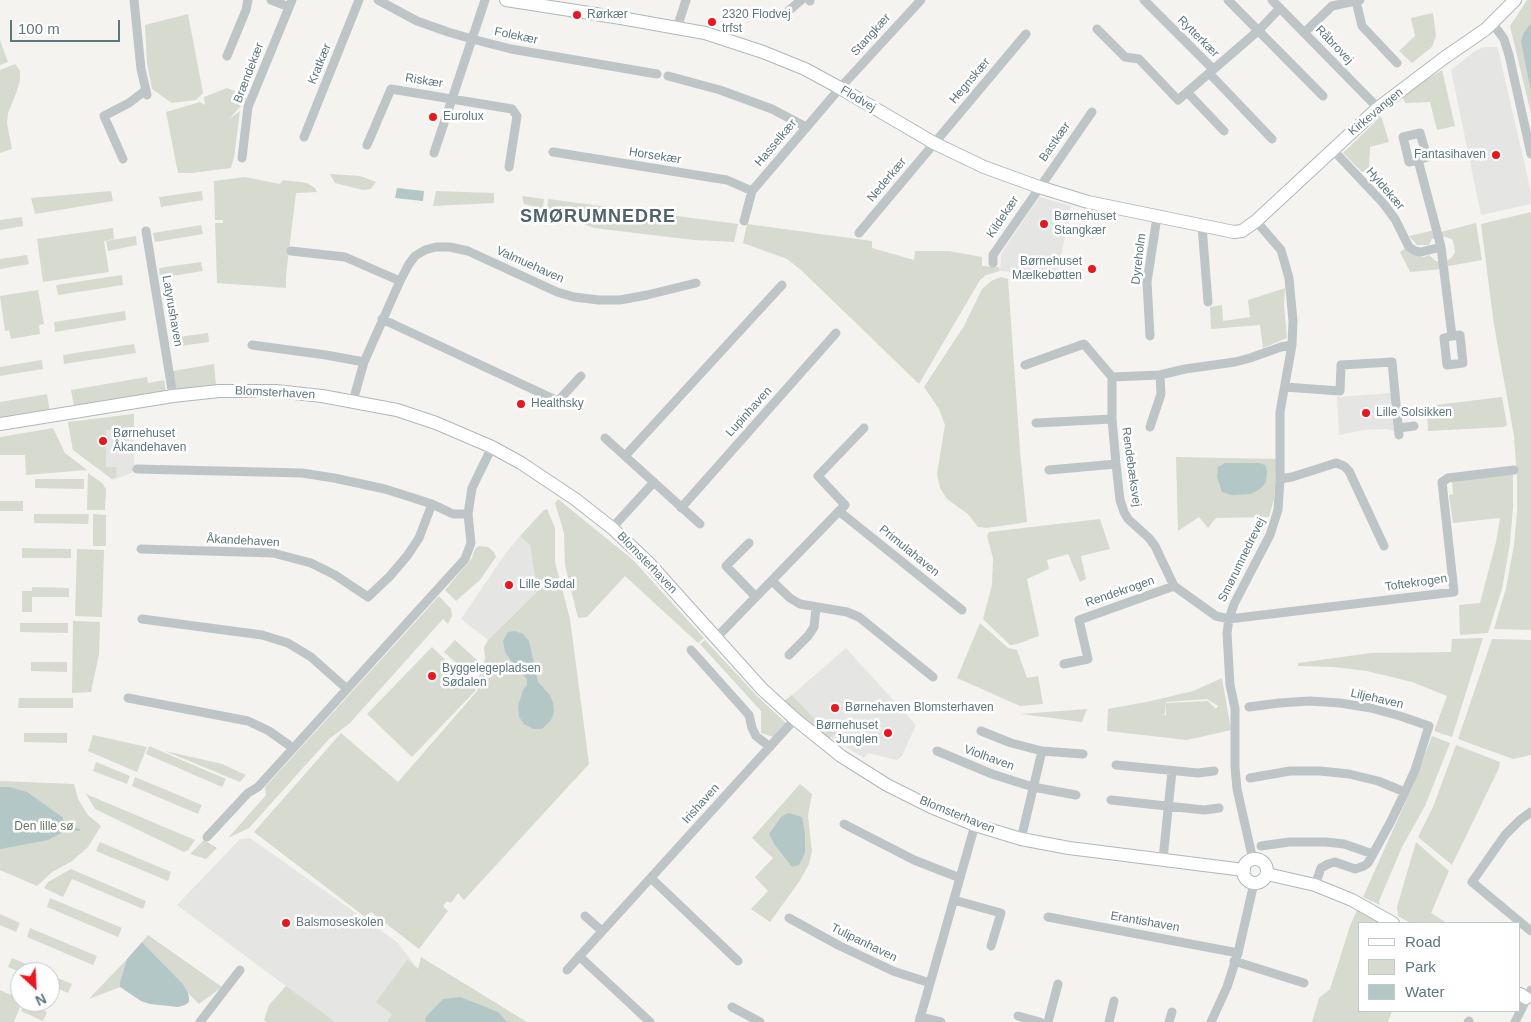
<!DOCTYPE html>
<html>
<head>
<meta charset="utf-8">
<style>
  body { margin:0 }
  #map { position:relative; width:1531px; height:1022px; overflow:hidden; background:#f5f3f0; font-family:Arial,sans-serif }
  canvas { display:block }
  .legend { position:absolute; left:1358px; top:922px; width:162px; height:90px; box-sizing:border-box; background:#fff; border:1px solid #bec9cb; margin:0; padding:6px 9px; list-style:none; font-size:15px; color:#5d787d }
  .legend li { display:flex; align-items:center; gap:10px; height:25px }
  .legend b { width:25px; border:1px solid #bec9cb }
  .north { position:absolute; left:10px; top:962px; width:50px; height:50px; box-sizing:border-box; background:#fff; border:1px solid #bec9cb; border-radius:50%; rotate:155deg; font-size:14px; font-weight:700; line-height:20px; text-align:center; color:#5d787d }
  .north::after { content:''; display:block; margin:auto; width:18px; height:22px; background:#f0151d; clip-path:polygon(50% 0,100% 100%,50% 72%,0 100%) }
  .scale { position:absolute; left:10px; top:20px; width:110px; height:22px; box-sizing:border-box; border:2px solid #5d787d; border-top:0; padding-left:6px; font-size:15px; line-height:18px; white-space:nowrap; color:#5d787d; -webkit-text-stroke:4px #fff; paint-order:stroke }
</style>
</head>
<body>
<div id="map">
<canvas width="1531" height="1022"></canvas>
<ul class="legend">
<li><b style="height:6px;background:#fff"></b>Road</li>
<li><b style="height:14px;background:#d6dacf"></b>Park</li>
<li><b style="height:14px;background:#b2c7c6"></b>Water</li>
</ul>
<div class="north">N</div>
<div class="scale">100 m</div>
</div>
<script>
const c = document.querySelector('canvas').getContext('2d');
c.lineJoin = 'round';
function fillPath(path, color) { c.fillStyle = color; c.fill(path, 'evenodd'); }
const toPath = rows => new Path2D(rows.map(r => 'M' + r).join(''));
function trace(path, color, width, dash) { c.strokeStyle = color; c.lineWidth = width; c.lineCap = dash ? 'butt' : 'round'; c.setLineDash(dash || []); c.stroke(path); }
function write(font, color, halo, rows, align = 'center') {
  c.font = font + ' Arial,sans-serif'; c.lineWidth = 5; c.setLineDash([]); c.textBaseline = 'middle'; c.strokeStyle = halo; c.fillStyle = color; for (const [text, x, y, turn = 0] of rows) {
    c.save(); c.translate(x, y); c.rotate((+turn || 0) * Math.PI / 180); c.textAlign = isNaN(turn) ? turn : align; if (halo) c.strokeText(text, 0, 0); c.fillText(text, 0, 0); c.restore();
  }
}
fillPath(toPath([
  [1484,47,1497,47,1499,53,1531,192,1531,204,1481,215,1451,70,1475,51],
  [1039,197,1071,206,1057,277,1000,271,1001,254],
  [1392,393,1397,432,1386,429,1364,430,1339,435,1337,397],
  [134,414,134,472,113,480,73,450,68,422],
  [520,536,530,545,537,592,488,640,461,619,505,554],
  [846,648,916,725,902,756,897,760,868,753,864,758,831,738,836,731,815,719,792,695],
  [250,838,397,942,418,969,404,1022,334,1022,177,905,240,839]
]), '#e5e5e3');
fillPath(toPath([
  [1527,0,1531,0,1531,23,1524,32,1522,41,1531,92,1531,114,1510,26],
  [1433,13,1436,36,1432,47,1412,63,1399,51,1415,36,1411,18],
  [188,14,203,93,196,100,172,103,152,89,147,63,145,25],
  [0,40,8,62,0,65],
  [15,64,20,71,20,80,17,91,8,113,7,123,12,149,0,153,0,70],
  [1442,70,1455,126,1437,130,1430,102,1405,103,1403,97,1424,81],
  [227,88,241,94,247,99,229,119,240,111,234,157,231,168,191,173,178,173,166,112,200,102,205,105,204,97],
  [1381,116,1389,142,1370,147,1369,170,1362,172,1343,153],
  [330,174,360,176,376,182,371,189,363,190,335,183],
  [245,177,280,184,283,180,307,183,315,188,317,192,296,193,286,275,286,288,217,283,215,223,223,223,223,220,215,220,214,181],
  [111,191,113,201,35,214,31,198],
  [202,191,203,200,161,207,159,197],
  [436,191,494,193,494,203,433,206],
  [522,196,544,199,543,209,524,204],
  [548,199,738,224,734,242,694,240,594,228,547,211],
  [1531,212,1531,630,1494,629,1506,588,1514,545,1517,512,1517,479,1514,436,1494,325,1481,224],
  [22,217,23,226,0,230,0,220],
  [1476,223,1482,260,1448,266,1447,261,1452,257,1455,252,1454,245,1452,239,1442,236,1441,232],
  [747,224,872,241,872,248,914,260,915,251,949,251,982,257,982,266,999,267,1000,271,986,275,980,280,919,384,801,270,787,259,743,243],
  [201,225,203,234,155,242,153,233],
  [113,228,114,239,104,241,109,272,43,282,37,239],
  [1435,230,1437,237,1432,239,1429,245,1417,245,1409,236],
  [136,236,137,245,108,251,106,241],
  [1404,249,1413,255,1424,257,1429,255,1436,261,1442,262,1443,269,1410,272,1400,252],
  [27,255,29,264,0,269,0,259],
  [201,262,203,271,160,278,159,268],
  [122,275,123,285,58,295,56,285],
  [1001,277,1008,279,1020,451,1027,522,987,528,978,527,968,514,947,499,940,488,937,474,945,425,939,409,924,387,964,326,982,289,991,281],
  [1285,288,1284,305,1287,338,1263,348,1260,325,1211,329,1210,307,1222,305,1223,321,1250,317,1248,300],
  [38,290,44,324,39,325,40,334,11,339,9,330,5,331,0,296],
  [125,311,126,320,55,332,54,322],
  [208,333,209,342,173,347,171,338],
  [134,344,136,353,64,364,63,355],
  [42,360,43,369,0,376,0,367],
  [214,364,216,386,179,390,176,388,173,371],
  [147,377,148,383,164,380,166,391,74,407,71,390],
  [47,394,50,412,0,421,0,402],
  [1502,397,1507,425,1504,427,1428,431,1427,406],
  [134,414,134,434,124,434,124,438,117,438,117,429,106,430,106,467,116,467,117,476,112,479,73,450,68,422],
  [53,428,65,453,87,470,26,475,25,455,0,455,0,437],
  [1176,457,1277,459,1274,499,1269,517,1216,518,1208,528,1199,517,1178,531],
  [88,473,102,483,106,489,105,510,87,510],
  [1513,473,1513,508,1510,543,1502,589,1488,633,1460,635,1459,605,1480,603,1496,542,1500,518,1453,523,1449,495,1453,494,1452,481],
  [35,479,84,479,84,489,35,488],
  [558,499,633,560,704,638,698,643,625,576,587,617,578,618,565,565,564,533,555,503],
  [0,501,23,501,23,511,0,511],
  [547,509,555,528,555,562,570,619,589,764,464,900,458,893,451,903,447,901,443,906,448,911,419,949,371,912,365,917,254,832,341,733,398,782,478,690,476,684,483,667,485,658,484,647,488,640,537,592,530,545,520,536,544,510],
  [34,514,89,514,88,524,34,523],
  [93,514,106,515,106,546,93,546],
  [1100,519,1110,549,1081,556,1086,579,1080,582,1068,554,1047,560,1049,569,1027,579,1039,636,1017,644,1010,645,983,619,992,585,993,558,987,536,989,532],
  [479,546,488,547,494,552,496,557,480,580,456,601,445,590,472,558,475,549],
  [22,548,71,549,71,558,22,558],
  [77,549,104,550,102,617,75,616],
  [32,587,69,588,69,597,32,597,32,612,22,612,22,591,32,591],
  [439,596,451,609,452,616,448,624,443,619,350,723,329,739,249,828,228,838,266,795,265,787],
  [73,621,100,622,99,654,91,692,72,693],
  [20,623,68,623,68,633,20,632],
  [980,623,1008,648,1017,650,1027,678,1038,676,1043,704,1020,706,957,678],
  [1483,638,1452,737,1434,731,1447,696,1412,682,1367,671,1333,667,1298,666,1298,663,1371,653,1451,652,1452,639],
  [1492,639,1531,640,1531,755,1513,759,1458,739],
  [455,640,479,662,468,674,444,652],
  [705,640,757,696,786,723,773,737,761,733,761,711,700,644],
  [432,647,476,690,412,757,367,714],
  [31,662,67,662,67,672,31,671],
  [1222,678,1231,730,1187,740,1107,731,1108,709,1151,701,1193,691],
  [1207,699,1218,706,1216,709,1208,701,1166,703,1166,715,1161,714,1165,714,1166,702],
  [792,695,815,719,836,732,829,739,784,701],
  [19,698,73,698,73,708,18,708],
  [1087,709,1082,722,1021,714],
  [24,733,67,733,67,743,24,742],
  [93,735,147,747,137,772,88,751],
  [1432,736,1450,743,1425,806,1402,847,1379,901,1380,905,1363,897,1414,783],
  [1456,745,1500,762,1499,768,1452,865,1418,837,1433,807],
  [149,746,226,779,222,787,146,754],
  [165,751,222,764,246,775,240,782],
  [96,762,130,776,127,784,93,771],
  [135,777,202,805,198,814,132,786],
  [0,781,74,784,78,799,88,815,101,826,88,847,72,861,52,872,37,886,0,870],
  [800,784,812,794,808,816,812,851,809,864,799,882,770,922,751,909,768,891,755,877,773,858,752,838],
  [86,794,195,840,188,850,184,852,95,809],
  [204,840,217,848,206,859,190,854],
  [100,842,171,872,168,881,96,851],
  [1416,842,1449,871,1431,913,1447,923,1411,923,1398,916,1397,907],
  [71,869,146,901,143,909,72,879,63,897,44,888,48,882],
  [50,898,122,928,118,937,47,907],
  [1357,910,1381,923,1360,923,1360,1011,1392,1011,1388,1022,1312,1022,1319,998,1330,989,1350,926],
  [0,914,20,923,16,932,0,925],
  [30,928,97,956,93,965,27,937],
  [148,935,222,987,199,1004,188,993,183,984,142,942],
  [421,957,527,1022,387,1022,392,1014,376,1002,407,960,418,969],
  [12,958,44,972,20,972,8,967],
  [127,959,120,982,120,987,89,999],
  [50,975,72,984,68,993,50,985],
  [286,986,330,1018,334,1022,267,1022,264,1020,269,1005],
  [0,990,20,999,20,1002,22,1002,14,1022,0,1022],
  [25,1002,47,1012,43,1021,21,1011]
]), '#d6dacf');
fillPath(toPath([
  [1531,23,1531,92,1521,41,1524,32],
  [397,188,424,191,423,201,395,198],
  [1225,463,1259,463,1265,465,1267,471,1266,482,1260,489,1251,494,1232,495,1222,492,1217,477,1218,467],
  [515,631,523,634,529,641,538,682,549,694,553,702,554,713,551,720,542,729,533,729,524,724,519,717,518,706,523,690,527,685,527,679,516,668,505,652,503,641,508,632],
  [0,787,9,787,27,792,62,817,67,825,80,829,80,831,67,830,48,840,0,849],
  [789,813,802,817,805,834,805,853,799,865,792,867,775,845,769,834,782,816],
  [142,942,183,984,188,993,189,998,189,1002,185,1005,178,1007,150,1004,141,1001,120,987,120,982,127,959],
  [460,997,498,1012,506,1021,510,1022,426,1022,425,1018,443,999]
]), '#b2c7c6');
const secondary = toPath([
  [506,0,621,18,705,33,763,52,805,69,840,88,934,143,984,167,1039,187,1088,202,1234,232,1242,231,1256,221,1378,108,1444,58,1486,29,1515,0],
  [0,424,173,396,219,391,276,391,322,396,397,410,436,423,492,447,521,463,575,499,612,528,648,562,762,689,795,719,841,756,887,785,931,807,975,825,1021,839,1069,848,1244,870],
  '1243 871a12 12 0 1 1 24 0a12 12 0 1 1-24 0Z',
  [1267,874,1315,885,1352,900,1393,923],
  [1520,994,1526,998]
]);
trace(secondary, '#aeb8ba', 14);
trace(toPath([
  [134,0,141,69,147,95],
  [271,0,289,7],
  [378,0,417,21,448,32,472,39,511,49,657,74],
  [809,0,810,1],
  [1144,0,1213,69],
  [1228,0,1323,96],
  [1272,0,1378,108],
  [1356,1,1362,26,1397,63],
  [786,13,801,0],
  [1493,24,1504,39,1509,55,1531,154],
  [677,28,686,0],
  [1097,29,1125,57,1139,59,1178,100,1259,30,1280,8],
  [1304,33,1332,6,1360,0],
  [227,56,246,10,248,0],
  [1209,73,1272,139],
  [668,76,720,90,772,109,806,127],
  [1187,92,1224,131],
  [304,137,359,0],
  [367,145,391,89,512,109,517,116,509,167],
  [1333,150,1383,203,1395,219,1409,247,1415,251,1421,252,1441,247],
  [553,152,727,180,752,191],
  [434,153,485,0],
  [242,158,248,107,292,0],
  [123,159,104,116,129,103,146,90],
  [1418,160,1427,157,1420,133,1403,137,1409,162,1418,160,1441,247,1452,336,1444,338,1447,365,1463,363,1460,335,1452,336],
  [744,221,752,191,840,88,921,0],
  [1202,226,1208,302],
  [146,231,173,396],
  [859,233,1026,34],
  [291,251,345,257,400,281],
  [993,263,993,255,1092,112],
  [382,319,558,401,581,376],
  [1150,336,1147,282,1157,217],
  [252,345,326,355,364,362],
  [1292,345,1281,347,1250,358,1235,362,1185,369,1160,375,1112,377,1112,419,1116,464,1120,500,1124,512,1128,519,1149,538,1155,546,1174,586,1216,616,1229,619,1454,592,1442,482,1448,478,1514,470],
  [1025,365,1084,344,1112,377],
  [1285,387,1340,391,1341,365,1392,362,1399,435],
  [353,401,364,362,400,281,409,264,415,256,425,250,436,247,450,247,468,251,557,292,574,297,599,300,620,300,647,295,696,283],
  [1036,423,1112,419],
  [1150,427,1161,394,1160,375],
  [1399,428,1414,426],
  [605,438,700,524],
  [625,456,782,285],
  [137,469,302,473,334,478,385,489,432,504,453,514,468,514],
  [1049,470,1116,464],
  [1280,479,1292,477,1336,463,1344,466,1349,471,1384,546],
  [681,508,836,333],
  [840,512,962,610],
  [612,528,654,482],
  [749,543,726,566,756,597],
  [141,549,273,553,311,563,335,575,368,597,390,576,407,556,419,538,432,504],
  [772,581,790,598,800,604,847,612,859,617,933,677],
  [142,619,262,635,288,643,311,657,347,689],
  [716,638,845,505,818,476,864,428],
  [691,650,749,715,752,728,756,736,770,747],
  [789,655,808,636,814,627,816,608],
  [1064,664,1088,659,1079,620,1174,586],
  [128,698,248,721,269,731,293,748],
  [1249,707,1279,703,1310,701,1340,703,1371,708,1400,716,1429,726,1415,770,1405,792,1390,823,1368,863,1364,866,1355,869,1335,862,1328,864,1321,868,1315,885],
  [981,731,1011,743,1042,751,1083,754],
  [937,751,992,774,1033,787,1076,795],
  [1116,765,1198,773,1214,771],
  [1250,778,1290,771,1320,771,1349,774,1378,781,1405,792],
  [1111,800,1204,810,1219,808],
  [1531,812,1520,820,1505,835,1472,882,1531,931],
  [844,824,914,860,960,878],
  [207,837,248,793,258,787,465,559,471,543,468,514,472,488,492,447],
  [1021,839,1042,751],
  [1261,846,1289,842,1326,842,1344,844,1373,854],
  [1163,859,1172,771],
  [1253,860,1237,789,1235,767,1235,708,1230,685,1227,633,1229,619,1234,604,1270,535,1278,510,1280,479,1280,412,1292,345,1293,321,1289,278,1281,250,1256,221],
  [651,878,738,961],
  [954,900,1001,913,991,946],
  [585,916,602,931],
  [1048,917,1238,953],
  [789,918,838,945,893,971,930,983],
  [579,956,650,1022],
  [1234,961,1304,983],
  [567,970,795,719],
  [732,1007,760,1022],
  [1018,1016,1040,1022],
  [920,1017,941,1022],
  [200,1022,240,970],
  [919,1022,975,825],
  [1048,1022,1058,984],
  [1109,1022,1114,1001],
  [1169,1022,1172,1012],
  [1211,1022,1227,987,1238,953,1254,883],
  [1468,1022,1469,1021],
  [1515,1022,1531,990]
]), '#bec5c7', 9);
trace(secondary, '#fff', 12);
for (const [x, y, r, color] of [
  [577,15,5,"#f0151d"],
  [712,22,5,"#f0151d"],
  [433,117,5,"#f0151d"],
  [1496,155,5,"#f0151d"],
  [1044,224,5,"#f0151d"],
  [1092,269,5,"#f0151d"],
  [521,404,5,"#f0151d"],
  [1366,413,5,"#f0151d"],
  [103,441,5,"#f0151d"],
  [509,585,5,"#f0151d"],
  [432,676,5,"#f0151d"],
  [835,708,5,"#f0151d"],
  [888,733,5,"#f0151d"],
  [286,923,5,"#f0151d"]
]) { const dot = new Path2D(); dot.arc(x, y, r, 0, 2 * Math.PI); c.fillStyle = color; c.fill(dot); trace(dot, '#fff', 2); }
write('12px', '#5d787d', '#fff', [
  ["Rørkær",587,15],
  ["2320 Flodvej",722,15],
  ["trfst",722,29],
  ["Eurolux",443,117],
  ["Fantasihaven",1486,155,"right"],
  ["Børnehuset",1054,217],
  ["Stangkær",1054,231],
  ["Børnehuset",1082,262,"right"],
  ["Mælkebøtten",1082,276,"right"],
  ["Healthsky",531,404],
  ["Lille Solsikken",1376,413],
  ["Børnehuset",113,434],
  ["Åkandehaven",113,448],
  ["Lille Sødal",519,585],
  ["Byggelegepladsen",442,669],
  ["Sødalen",442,683],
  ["Børnehaven Blomsterhaven",845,708],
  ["Børnehuset",878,726,"right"],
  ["Junglen",878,740,"right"],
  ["Balsmoseskolen",296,923]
], 'left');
write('12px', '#5d787d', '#fff', [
  ["Stangkær",871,35,-48],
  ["Folekær",516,36,12],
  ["Rytterkær",1198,37,45],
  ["Råbrovej",1334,45,46],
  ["Kratkær",320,64,-68],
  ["Brændekær",249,73,-69],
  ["Riskær",424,81,9],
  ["Hegnskær",970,81,-50],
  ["Flodvej",858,99,31],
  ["Kirkevangen",1376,112,-40],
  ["Bastkær",1055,142,-55],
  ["Hasselkær",776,143,-50],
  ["Horsekær",655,156,9],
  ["Nederkær",887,180,-50],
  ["Hyldekær",1385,189,49],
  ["Kildekær",1003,217,-56],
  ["Dyreholm",1139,259,-83],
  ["Valmuehaven",530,265,24],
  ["Latyrushaven",172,311,80],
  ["Blomsterhaven",275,393,3],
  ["Lupinhaven",749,412,-48],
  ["Rendebæksvej",1131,467,82],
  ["Åkandehaven",243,541,3],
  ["Primulahaven",909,551,39],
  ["Smørumnedrevej",1242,560,-64],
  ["Blomsterhaven",647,563,46],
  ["Toftekrogen",1416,583,-8],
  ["Rendekrogen",1120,592,-19],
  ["Liljehaven",1377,699,13],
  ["Violhaven",989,758,20],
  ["Irishaven",701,804,-48],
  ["Blomsterhaven",957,815,22],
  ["Erantishaven",1145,922,10],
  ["Tulipanhaven",864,943,26]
]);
write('12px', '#6c7a60', '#fff', [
  ["Den lille sø",44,827]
]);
c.letterSpacing = '1px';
write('bold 18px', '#4f6468', '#fff', [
  ["SMØRUMNEDRE",598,217]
]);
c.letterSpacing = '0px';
</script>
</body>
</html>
